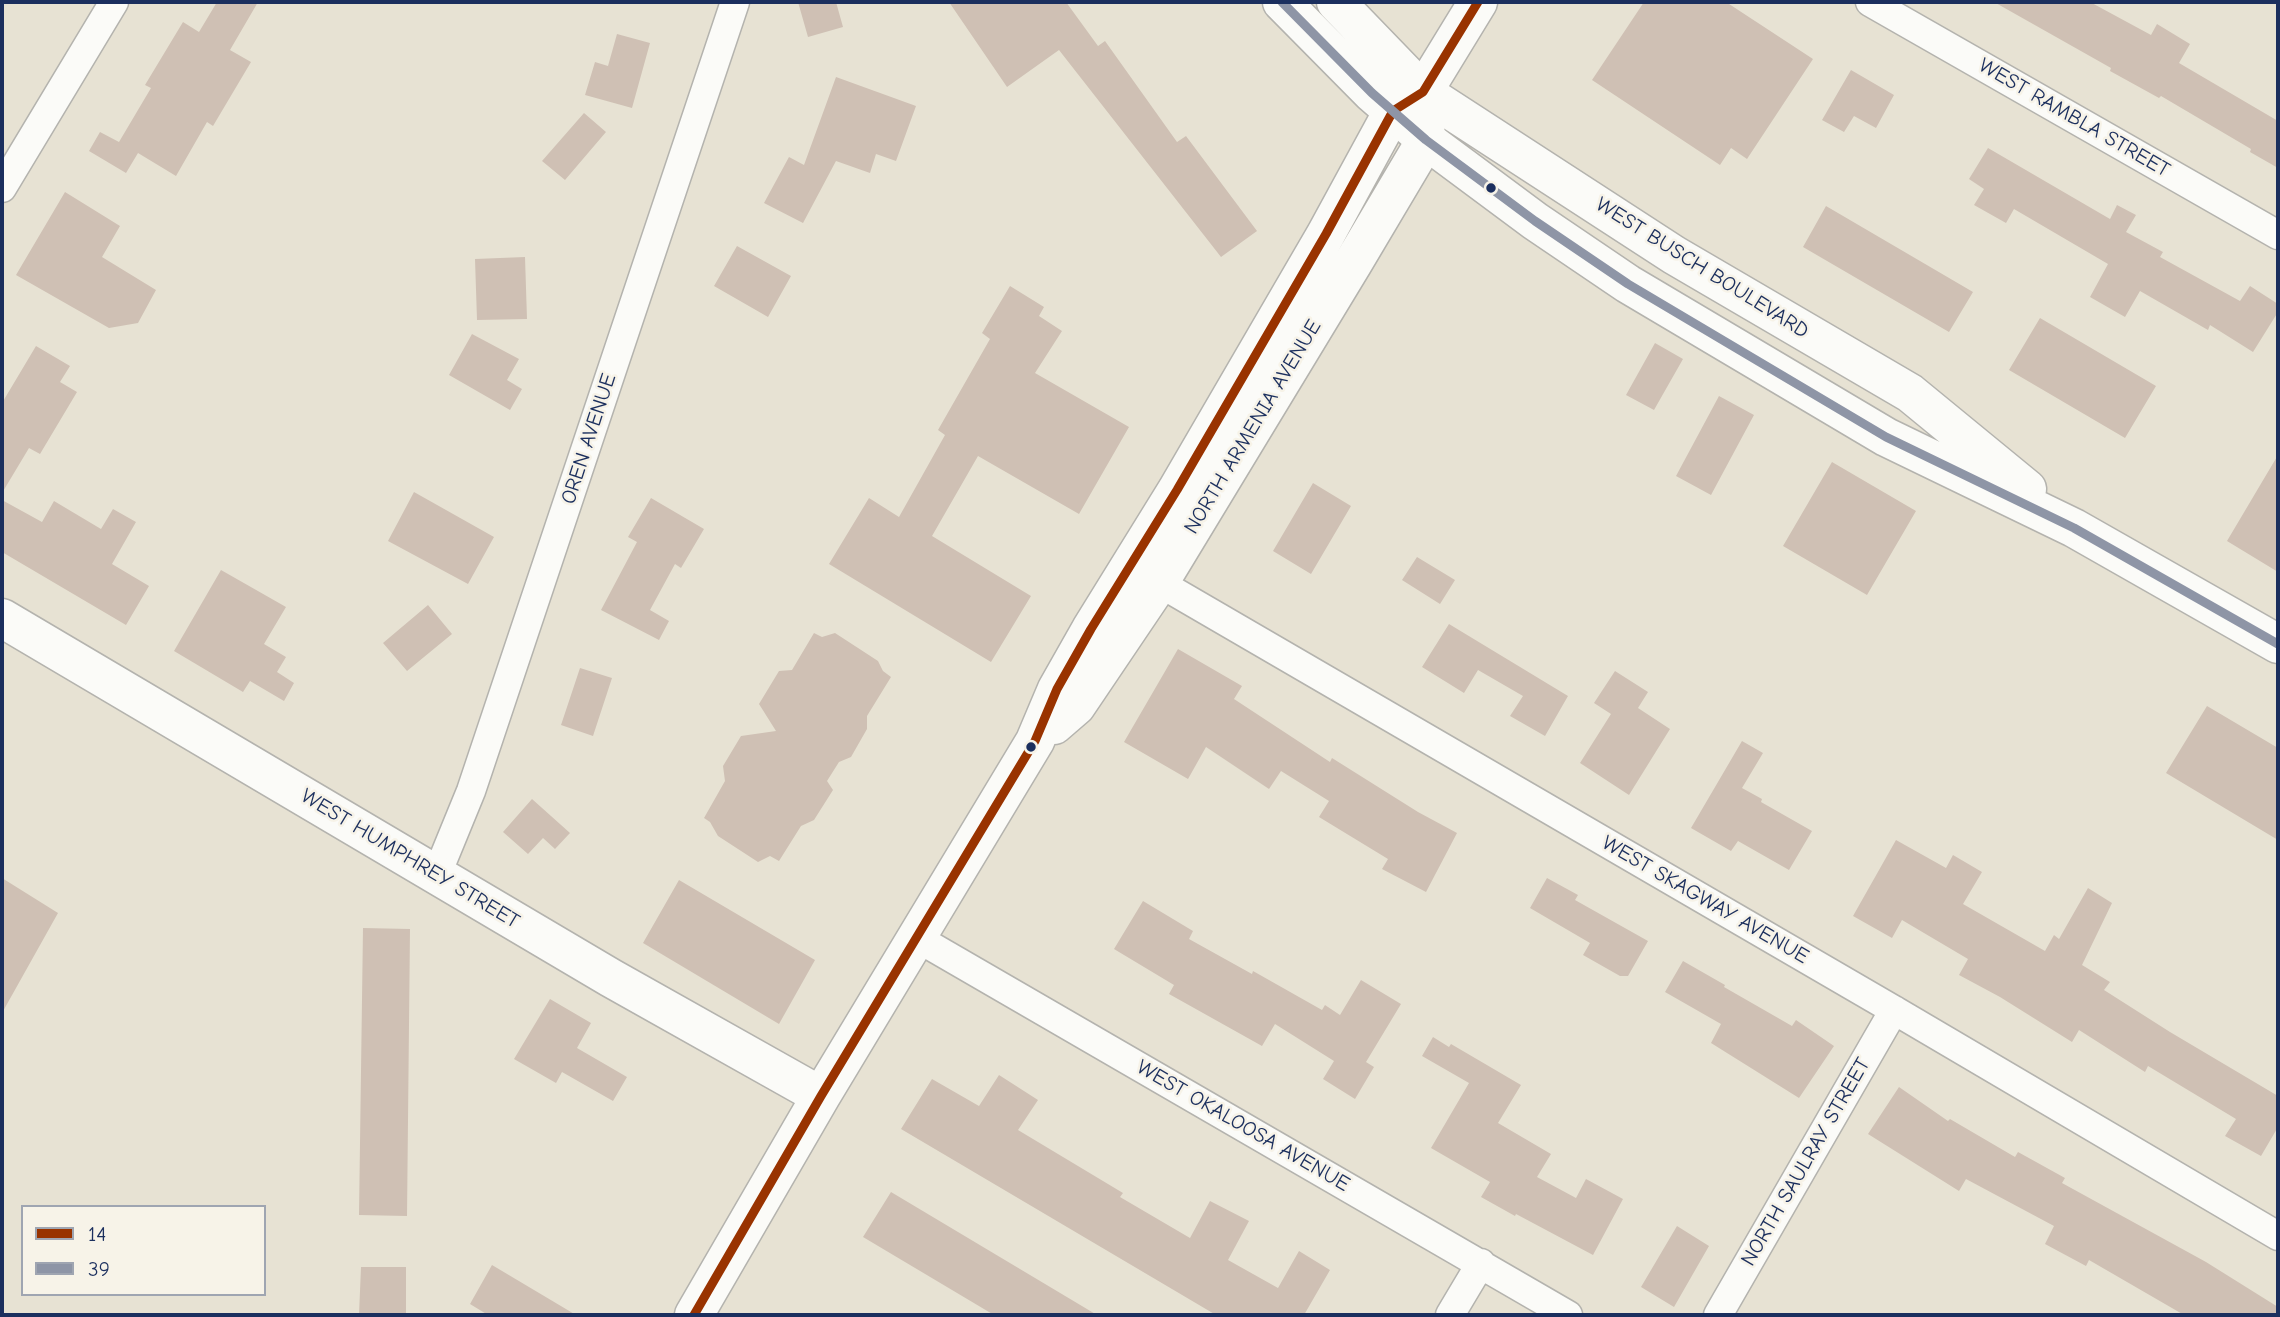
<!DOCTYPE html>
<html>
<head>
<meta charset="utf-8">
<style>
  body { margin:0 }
  #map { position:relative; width:2280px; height:1317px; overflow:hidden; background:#e7e2d3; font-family:"Comic Neue",sans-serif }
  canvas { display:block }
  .frame { position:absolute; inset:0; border:4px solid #1b2f5e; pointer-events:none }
  .legend { position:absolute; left:21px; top:1205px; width:245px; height:91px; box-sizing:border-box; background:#f7f3e8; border:2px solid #9fa5b1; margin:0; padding:9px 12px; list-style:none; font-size:21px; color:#1b2f5e }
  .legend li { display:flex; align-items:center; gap:14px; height:35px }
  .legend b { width:35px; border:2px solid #9fa5b1 }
</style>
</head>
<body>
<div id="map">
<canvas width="2280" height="1317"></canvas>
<div class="frame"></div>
<ul class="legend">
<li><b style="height:9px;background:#930"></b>14</li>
<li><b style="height:9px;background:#8e95a6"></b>39</li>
</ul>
</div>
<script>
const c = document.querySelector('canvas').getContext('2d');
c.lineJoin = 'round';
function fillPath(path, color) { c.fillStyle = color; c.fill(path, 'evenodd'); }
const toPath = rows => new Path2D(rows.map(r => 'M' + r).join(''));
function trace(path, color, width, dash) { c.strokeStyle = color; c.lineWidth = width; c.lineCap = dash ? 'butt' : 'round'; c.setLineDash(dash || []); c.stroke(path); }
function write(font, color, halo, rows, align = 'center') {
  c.font = font + ' "Comic Neue",sans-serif'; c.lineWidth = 5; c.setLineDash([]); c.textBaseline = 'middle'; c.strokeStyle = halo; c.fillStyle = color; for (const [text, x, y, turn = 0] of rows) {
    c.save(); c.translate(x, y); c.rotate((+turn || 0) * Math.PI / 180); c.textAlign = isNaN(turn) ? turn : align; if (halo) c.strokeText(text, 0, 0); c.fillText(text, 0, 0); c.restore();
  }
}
fillPath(toPath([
  [217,2,258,2,230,50,251,62,213,126,207,122,176,176,138,153,126,173,89,151,100,132,119,142,151,88,145,85,183,22,199,32],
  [798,2,836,2,843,27,808,37],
  [949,2,1066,2,1098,46,1105,41,1177,142,1186,136,1257,231,1221,257,1059,50,1007,87],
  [1644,2,1726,2,1813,59,1747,159,1731,148,1720,165,1592,80],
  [1994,2,2090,2,2151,35,2157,24,2190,44,2179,63,2278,121,2278,168,2250,152,2251,149,2161,96,2159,98,2110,71,2111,68],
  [617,34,650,43,632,108,585,95,595,62,608,66],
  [1851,70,1894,95,1876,128,1854,116,1844,132,1822,120],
  [836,77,916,106,896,161,876,154,870,173,836,161,803,223,764,203,789,157,804,165],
  [584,113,606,132,565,180,542,161],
  [1988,148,2110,219,2117,205,2136,215,2126,232,2163,252,2160,257,2240,301,2250,286,2278,304,2278,312,2253,352,2210,325,2208,330,2140,291,2125,317,2090,297,2108,264,2014,209,2006,223,1974,205,1984,189,1969,179],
  [65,192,120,226,102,257,156,290,138,323,109,328,16,275],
  [1826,206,1973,292,1949,332,1803,247],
  [737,246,791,276,768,317,714,286],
  [525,257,527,319,477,320,475,259],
  [1010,286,1044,307,1039,316,1062,331,1035,373,1129,427,1079,514,978,456,932,536,1031,596,991,662,829,564,869,498,899,517,945,435,938,430,990,339,982,333],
  [2040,318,2156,386,2125,438,2009,370],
  [472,334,519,359,507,380,522,389,510,410,449,375],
  [1655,343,1683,359,1654,410,1626,395],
  [36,346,70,366,60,382,77,392,40,454,29,448,2,493,2,403],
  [1719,396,1754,415,1711,495,1676,476],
  [2278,455,2278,572,2227,541],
  [1832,462,1916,511,1867,595,1783,546],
  [1313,483,1351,506,1311,574,1273,551],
  [414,492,494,537,468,584,388,541],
  [651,498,704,529,681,568,675,564,650,610,669,621,659,640,601,610,637,542,628,537],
  [2,500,42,522,54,501,101,529,113,509,136,522,112,564,149,586,126,625,2,552],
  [1417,557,1455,580,1440,604,1402,580],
  [221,570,286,607,264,644,286,657,277,672,294,683,284,701,250,681,243,692,174,651],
  [428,605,452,634,407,671,383,643],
  [1449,624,1568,696,1545,736,1510,716,1523,696,1478,670,1464,693,1422,667],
  [814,633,822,637,835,633,878,661,883,671,891,677,867,716,867,729,851,757,839,762,827,781,833,790,814,820,801,826,779,861,770,856,758,862,718,836,710,822,704,818,725,781,723,766,741,736,776,731,759,704,779,671,792,670],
  [1178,649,1242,686,1234,699,1330,762,1332,758,1418,812,1457,833,1426,892,1382,869,1388,859,1319,817,1329,801,1281,771,1269,789,1206,747,1188,779,1124,742],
  [580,668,612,678,593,736,561,725],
  [1615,671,1648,692,1638,708,1670,729,1629,795,1580,763,1611,714,1594,703],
  [2207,706,2278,748,2278,840,2166,773],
  [1742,741,1763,753,1742,788,1762,799,1761,802,1812,831,1789,870,1738,841,1731,851,1691,828],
  [532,799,570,833,555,849,543,838,528,854,503,832],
  [1896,840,1946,868,1953,855,1982,872,1963,904,2045,951,2054,935,2059,939,2088,888,2112,903,2082,965,2110,982,2104,990,2170,1032,2278,1096,2278,1127,2261,1156,2225,1136,2236,1119,2148,1066,2145,1072,2079,1030,2072,1042,2000,997,1959,975,1968,959,1902,920,1892,938,1853,916],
  [2,878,58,913,2,1013],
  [1547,878,1578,895,1575,900,1648,941,1628,976,1620,976,1583,955,1590,943,1530,908],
  [679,880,815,960,779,1024,643,943],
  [1143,901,1193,931,1189,939,1252,974,1253,971,1322,1010,1325,1005,1340,1015,1361,980,1401,1004,1366,1062,1374,1067,1355,1099,1323,1079,1334,1061,1275,1024,1262,1046,1169,994,1174,985,1114,949],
  [363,928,410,929,407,1216,359,1215],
  [1683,961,1725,985,1724,987,1792,1026,1796,1020,1834,1046,1799,1098,1711,1043,1721,1024,1665,992],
  [550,999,591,1023,577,1048,627,1077,613,1101,562,1072,556,1083,514,1059],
  [1433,1037,1449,1047,1451,1044,1521,1085,1498,1123,1551,1154,1537,1177,1576,1198,1586,1179,1623,1199,1593,1255,1516,1214,1515,1216,1481,1197,1490,1182,1431,1148,1469,1083,1422,1056],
  [999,1075,1038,1100,1018,1130,1123,1193,1120,1197,1190,1238,1210,1201,1249,1221,1228,1260,1278,1288,1299,1251,1330,1270,1304,1315,1216,1315,901,1129,932,1079,979,1106],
  [1899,1087,1948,1121,1950,1119,2015,1157,2018,1152,2065,1178,2062,1183,2206,1262,2278,1307,2278,1315,2184,1315,2089,1260,2086,1266,2045,1244,2054,1226,1966,1179,1959,1191,1868,1134],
  [891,1192,1097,1315,994,1315,863,1237],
  [1677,1226,1709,1246,1674,1307,1641,1287],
  [492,1265,576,1315,488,1315,470,1304],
  [361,1267,406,1267,406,1315,359,1315]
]), '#cfc0b4');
const street = toPath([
  [1870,2,2278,235],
  [2,188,114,2],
  [1144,574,1894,1010,2278,1236],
  [437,874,471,791,735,2],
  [917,938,1568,1315],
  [1450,1315,1481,1263],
  [1718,1315,1894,1010]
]);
const secondary = toPath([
  [2,618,611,978,821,1096],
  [1054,725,1076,706,1159,583,1353,263,1426,140,1424,108],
  [694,1315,821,1096,1035,741,1057,689,1091,629,1177,490,1326,234,1393,111,1423,92,1478,2]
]);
const primary = toPath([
  [1282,2,1372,93,1426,140,1535,221,1628,284,1886,437,2074,528,2278,644],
  [1336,2,1423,92,1674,255,1910,393,2027,489]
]);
trace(street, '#b4b3ae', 31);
trace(secondary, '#b4b3ae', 41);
trace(primary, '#b4b3ae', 41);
trace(street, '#fbfbf8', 28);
trace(secondary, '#fbfbf8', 38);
trace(primary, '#fbfbf8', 38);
trace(toPath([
  [694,1315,821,1096,1035,741,1057,689,1091,629,1177,490,1326,234,1393,111,1423,92,1478,2]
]), '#930', 9);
trace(toPath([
  [1282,2,1372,93,1426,140,1535,221,1628,284,1886,437,2074,528,2278,644]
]), '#8e95a6', 9);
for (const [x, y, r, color] of [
  [1491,188,6,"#1b2f5e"],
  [1031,747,6,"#1b2f5e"]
]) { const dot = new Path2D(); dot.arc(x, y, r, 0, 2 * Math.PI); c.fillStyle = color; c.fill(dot); trace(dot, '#f7f3e8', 2.5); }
write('21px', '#1b2f5e', '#f7f3e8', [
  ["WEST RAMBLA STREET",2074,118,30],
  ["WEST BUSCH BOULEVARD",1702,268,32],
  ["NORTH ARMENIA AVENUE",1253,427,-59],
  ["OREN AVENUE",589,439,-72],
  ["WEST HUMPHREY STREET",410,859,31],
  ["WEST SKAGWAY AVENUE",1705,900,30],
  ["WEST OKALOOSA AVENUE",1243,1126,30],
  ["NORTH SAULRAY STREET",1806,1162,-60]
]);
</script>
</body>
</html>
